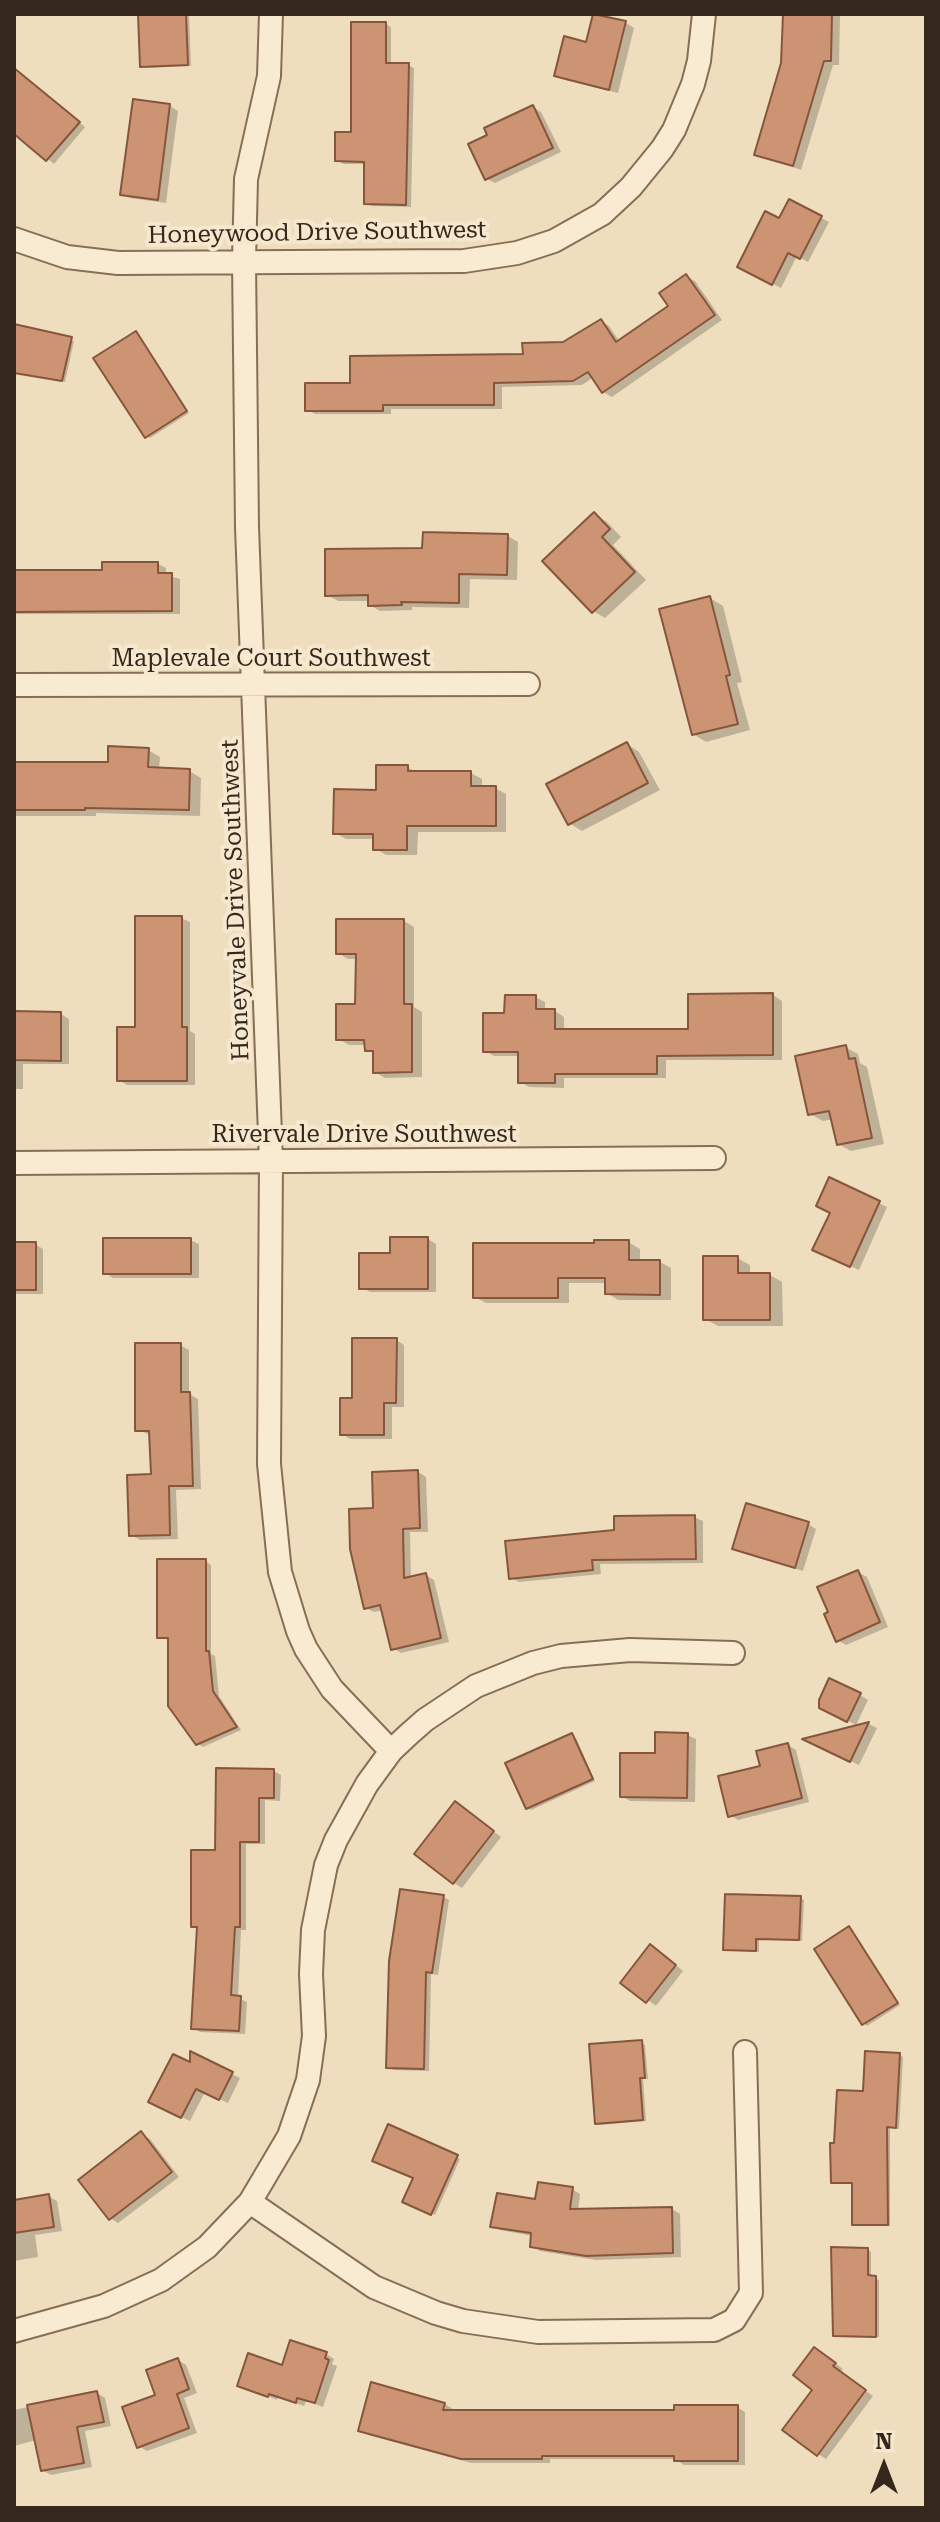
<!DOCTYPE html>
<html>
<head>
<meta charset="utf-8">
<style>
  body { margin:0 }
  #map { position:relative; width:940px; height:2522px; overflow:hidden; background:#eedebe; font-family:"Roboto Serif",serif }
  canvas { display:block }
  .frame { position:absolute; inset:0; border:16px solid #36271c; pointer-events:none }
  .north { position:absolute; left:844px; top:2426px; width:80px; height:80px; -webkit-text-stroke:6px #f6e8ce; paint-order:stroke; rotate:0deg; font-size:22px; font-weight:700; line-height:32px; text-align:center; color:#36271c }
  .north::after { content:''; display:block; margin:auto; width:28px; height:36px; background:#36271c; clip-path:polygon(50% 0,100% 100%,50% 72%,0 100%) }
</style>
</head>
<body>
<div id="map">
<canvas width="940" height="2522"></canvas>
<div class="frame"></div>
<div class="north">N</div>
</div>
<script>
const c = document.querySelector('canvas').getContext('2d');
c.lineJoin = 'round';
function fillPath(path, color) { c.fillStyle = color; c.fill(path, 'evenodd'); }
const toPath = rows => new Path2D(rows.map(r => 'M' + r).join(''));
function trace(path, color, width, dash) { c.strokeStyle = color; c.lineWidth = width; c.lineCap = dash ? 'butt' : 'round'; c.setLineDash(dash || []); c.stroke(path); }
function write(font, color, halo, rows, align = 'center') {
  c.font = font + ' "Roboto Serif",serif'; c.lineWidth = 8; c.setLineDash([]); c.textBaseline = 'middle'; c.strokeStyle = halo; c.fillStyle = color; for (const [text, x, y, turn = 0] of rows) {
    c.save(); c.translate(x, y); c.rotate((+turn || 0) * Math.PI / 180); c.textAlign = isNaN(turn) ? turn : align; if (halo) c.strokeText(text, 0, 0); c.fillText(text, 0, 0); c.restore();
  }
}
fillPath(toPath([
  [140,14,189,14,191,66,145,68,142,66],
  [785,14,840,14,839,65,833,65,801,170,756,154,783,63],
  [595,16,626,23,634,28,618,93,565,80,556,75,588,44],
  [386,24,391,27,391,65,408,65,414,68,411,207,372,206,366,203,366,164,343,164,337,160,353,134],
  [14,76,25,78,85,127,54,164,14,131],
  [170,106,178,111,166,203,130,198,122,194],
  [533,107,541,112,561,152,495,183,487,179,490,136],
  [790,202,829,222,808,262,797,256,781,288,747,271],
  [687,277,695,281,722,320,612,397,603,392,594,377,582,385,502,387,502,409,391,409,391,414,315,414,307,410,352,385,525,356,564,344,601,321,609,326,620,342,671,307],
  [14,326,74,341,65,382,14,372],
  [136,333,189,413,150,438,146,436],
  [594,515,607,522,621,537,613,545,646,580,605,618,593,611],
  [508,536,518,542,517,580,470,579,469,608,412,607,412,610,380,611,370,605,370,601,338,601,327,595,424,550],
  [158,564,166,568,166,575,180,579,180,614,14,614,14,572,104,572],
  [710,598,723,606,742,682,737,683,750,730,706,742,693,734],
  [627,744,639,752,660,790,582,831,569,823],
  [148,750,160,757,159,769,189,771,201,778,200,816,96,813,96,816,14,816,14,764,109,764],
  [407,767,418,773,471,773,482,779,482,788,495,788,506,794,506,832,418,832,417,855,386,855,375,848,375,839,346,839,335,833],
  [181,918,190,922,190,1031,195,1034,195,1085,127,1085,119,1080],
  [404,921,414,927,414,1007,422,1012,422,1077,385,1078,375,1072,375,1054,367,1050,367,1045,349,1045,338,1039,357,1006,358,959,348,959,338,953],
  [773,995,782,1001,782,1060,666,1060,666,1078,564,1078,564,1088,529,1087,520,1082,520,1056,494,1056,485,1051,506,1015,535,997,545,1002,545,1011,555,1011,564,1017,564,1031,690,1031],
  [14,1013,61,1014,69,1019,69,1064,23,1064,23,1089,14,1089],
  [845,1047,858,1054,860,1063,867,1067,884,1144,851,1151,838,1144,833,1119,823,1121,810,1114],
  [879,1203,887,1207,859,1270,823,1254],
  [428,1239,436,1244,436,1292,370,1292,361,1287,392,1255],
  [190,1240,199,1244,199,1278,113,1278,105,1273],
  [628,1242,640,1249,640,1262,660,1262,671,1268,671,1300,618,1300,607,1293,607,1283,569,1283,569,1303,486,1303,475,1297,475,1245],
  [14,1244,35,1244,43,1249,43,1294,14,1294],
  [737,1258,750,1265,750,1275,770,1275,782,1282,783,1326,718,1326,705,1319],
  [396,1340,404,1345,404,1407,392,1407,392,1439,350,1439,342,1434,354,1400],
  [180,1345,189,1350,189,1394,198,1399,201,1489,176,1490,178,1539,140,1540,131,1535,153,1476,151,1435,137,1430],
  [418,1472,426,1477,428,1532,410,1532,411,1578,426,1575,434,1580,449,1642,401,1653,393,1648,384,1610,374,1612,366,1608,375,1510],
  [694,1517,703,1521,703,1563,600,1564,601,1574,519,1582,511,1578,616,1532],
  [808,1524,816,1529,803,1571,734,1548],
  [205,1561,211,1565,211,1654,215,1656,219,1696,241,1730,203,1747,197,1743,170,1640,159,1637],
  [858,1572,867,1577,888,1627,846,1645,837,1640],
  [860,1695,868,1700,856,1725,830,1712],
  [869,1724,877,1728,859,1765,807,1740],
  [687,1735,696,1739,695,1802,630,1801,622,1796],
  [572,1736,576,1738,595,1781,531,1810,527,1808],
  [788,1745,796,1750,809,1802,738,1820,730,1815,762,1767],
  [274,1771,281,1775,280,1801,265,1800,265,1844,246,1844,246,1930,241,1930,238,1998,247,2002,245,2034,200,2032,194,2028,199,1929,193,1926,217,1852],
  [463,1808,501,1837,462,1888,454,1883],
  [443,1897,449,1900,438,1975,431,1974,429,2071,394,2070,388,2067],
  [800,1898,804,1900,802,1941,759,1939,759,1952,725,1949],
  [849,1929,900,2005,867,2026,864,2024],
  [659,1951,683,1971,656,2006,623,1982],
  [642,2043,645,2045,648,2079,643,2079,646,2121,600,2125,597,2123],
  [899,2055,903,2057,899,2129,890,2128,890,2226,858,2226,854,2224,854,2184,833,2182,836,2145,865,2094],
  [192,2065,232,2074,240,2078,228,2103,205,2092,190,2121,159,2106],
  [389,2127,460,2159,435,2215,405,2202,415,2178],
  [141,2134,150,2139,179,2177,118,2223,110,2218],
  [572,2189,580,2194,578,2211,672,2209,680,2214,681,2257,596,2260,540,2251,532,2246,533,2236,500,2230,492,2226,537,2202],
  [48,2196,57,2201,62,2231,35,2235,38,2257,14,2261,14,2202],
  [868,2250,871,2252,871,2277,879,2280,879,2337,838,2337,835,2334],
  [326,2354,334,2359,332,2364,337,2366,323,2407,306,2401,304,2406,278,2397,277,2400,240,2385],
  [823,2354,843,2369,840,2372,873,2396,826,2459,818,2454,815,2389],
  [178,2360,186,2365,197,2393,184,2398,197,2433,147,2451,138,2446,158,2396],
  [97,2393,105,2398,111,2426,85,2431,92,2467,51,2475,42,2470,36,2440,14,2446,14,2410],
  [445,2404,453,2409,452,2412,676,2412,737,2407,745,2412,745,2465,684,2465,675,2459,550,2459,550,2463,471,2463,368,2435,360,2430]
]), '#0003');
const building = toPath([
  [138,14,186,14,188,65,140,67,138,14],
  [593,14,626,21,609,90,554,76,564,36,586,42,593,14],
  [783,14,832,14,831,61,824,61,793,166,754,155,781,63,783,14],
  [351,22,386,22,386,63,409,63,406,205,364,204,364,162,335,161,335,132,351,132,351,22],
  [14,68,80,122,46,161,14,134,14,68],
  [133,99,170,104,158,200,120,195,133,99],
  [533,105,553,148,485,180,468,144,487,135,484,128,533,105],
  [789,199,822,216,800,259,788,253,772,285,737,267,765,211,779,218,789,199],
  [686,274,715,315,602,393,588,372,573,381,494,383,494,405,383,405,383,411,305,411,305,383,350,383,350,356,523,354,522,343,563,342,601,319,616,342,668,306,659,293,686,274],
  [14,324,72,337,62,381,14,373,14,324],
  [136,331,187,411,145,438,93,358,136,331],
  [594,512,610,529,602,537,635,572,592,613,542,561,594,512],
  [423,532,508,534,507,575,459,574,459,603,401,602,402,605,368,606,368,595,325,596,325,549,422,548,423,532],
  [102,562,158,562,158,573,172,573,172,611,14,612,14,570,102,570,102,562],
  [710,596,730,675,726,676,738,724,692,735,659,609,710,596],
  [627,742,648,783,568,825,546,784,627,742],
  [108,746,149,748,148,767,190,769,189,810,85,808,85,810,14,810,14,762,108,762,108,746],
  [376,765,408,765,408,771,471,771,471,786,496,786,496,826,407,826,407,850,373,850,373,834,333,834,334,789,376,790,376,765],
  [135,916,182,916,182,1027,187,1027,187,1081,117,1081,117,1027,135,1027,135,916],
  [336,919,404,919,404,1004,412,1004,412,1072,373,1073,373,1051,365,1051,364,1040,336,1040,336,1004,355,1004,356,954,336,954,336,919],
  [773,993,773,1055,657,1056,657,1074,555,1074,555,1083,518,1083,518,1052,483,1052,483,1013,504,1013,505,995,536,995,536,1009,555,1009,555,1029,688,1029,688,994,773,993],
  [14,1011,61,1012,61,1061,14,1060,14,1011],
  [846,1045,849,1059,855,1058,872,1138,837,1145,829,1111,808,1115,795,1056,846,1045],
  [829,1177,880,1201,850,1267,812,1250,830,1213,816,1206,829,1177],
  [390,1237,428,1237,428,1289,359,1289,359,1253,390,1253,390,1237],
  [103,1238,191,1238,191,1274,103,1274,103,1238],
  [594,1240,629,1240,629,1260,660,1260,660,1295,605,1294,605,1278,558,1278,558,1298,473,1298,473,1243,594,1243,594,1240],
  [14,1242,36,1242,36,1290,14,1290,14,1242],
  [703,1256,738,1256,738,1273,770,1273,770,1320,703,1320,703,1256],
  [352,1338,397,1338,396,1403,384,1403,384,1435,340,1435,340,1398,352,1398,352,1338],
  [135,1343,181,1343,181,1392,190,1392,193,1486,169,1486,170,1535,129,1536,127,1475,151,1474,149,1431,135,1431,135,1343],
  [418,1470,420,1528,403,1529,404,1578,426,1573,441,1638,391,1650,380,1605,364,1609,350,1549,349,1509,373,1508,372,1472,418,1470],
  [746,1503,809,1522,795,1568,732,1549,746,1503],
  [695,1515,696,1559,592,1560,593,1570,509,1579,505,1541,614,1530,614,1516,695,1515],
  [157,1559,206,1559,206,1651,209,1651,213,1691,237,1727,196,1745,168,1706,168,1638,157,1638,157,1559],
  [858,1570,880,1622,836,1642,824,1614,828,1612,817,1587,858,1570],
  [829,1678,861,1693,847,1722,819,1708,819,1700,829,1678],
  [869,1722,850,1762,802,1739,869,1722],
  [655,1732,688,1733,687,1798,620,1797,620,1753,655,1753,655,1732],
  [572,1733,593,1779,526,1809,505,1763,572,1733],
  [788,1743,802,1798,728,1817,718,1776,760,1766,756,1751,788,1743],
  [216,1768,274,1769,274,1798,259,1798,259,1842,240,1842,240,1927,235,1927,231,1995,241,1996,239,2031,191,2029,197,1927,191,1927,191,1850,215,1850,216,1768],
  [455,1801,494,1831,453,1884,414,1854,455,1801],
  [400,1889,444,1895,432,1973,426,1972,424,2069,386,2068,389,1961,400,1889],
  [725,1894,801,1896,799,1940,756,1939,756,1951,723,1950,725,1894],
  [849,1926,898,2003,862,2025,814,1949,849,1926],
  [650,1944,676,1965,646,2003,620,1983,650,1944],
  [642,2040,645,2078,640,2078,643,2120,595,2124,589,2044,642,2040],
  [190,2051,233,2072,219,2100,196,2089,181,2118,148,2102,173,2054,190,2062,190,2051],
  [865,2051,900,2053,896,2128,887,2127,888,2225,852,2225,852,2183,831,2183,830,2143,834,2143,837,2090,863,2091,865,2051],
  [388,2124,458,2155,431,2215,402,2202,413,2178,372,2161,388,2124],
  [141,2131,172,2172,109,2220,78,2180,141,2131],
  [538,2182,573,2187,570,2209,672,2207,673,2253,586,2256,530,2247,531,2233,490,2227,497,2193,535,2199,538,2182],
  [49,2194,54,2227,14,2233,14,2200,49,2194],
  [831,2247,868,2248,868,2275,876,2276,876,2337,833,2336,831,2247],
  [290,2340,327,2352,325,2358,329,2360,315,2403,297,2398,296,2403,269,2394,268,2397,237,2386,248,2353,282,2365,290,2340],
  [814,2347,836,2363,833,2366,866,2390,817,2456,782,2430,812,2390,793,2375,814,2347],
  [178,2358,189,2389,177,2394,189,2428,137,2448,122,2407,155,2395,146,2370,178,2358],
  [371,2382,445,2403,443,2410,674,2410,674,2405,738,2405,738,2461,674,2461,674,2456,542,2456,542,2459,461,2459,358,2431,371,2382],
  [97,2391,104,2422,77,2427,84,2463,41,2471,27,2405,97,2391]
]);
fillPath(building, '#cd9473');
trace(building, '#86563c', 2);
const minor = toPath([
  [271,14,269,76,246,179,244,261,247,527,271,1161,269,1464,280,1572,298,1631,306,1649,332,1689,391,1751],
  [14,239,67,257,118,263,464,261,517,253,554,241,602,214,631,187,662,149,674,130,693,84,699,61,704,14],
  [14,685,528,684],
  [14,1163,714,1158],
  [250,2202,374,2287,436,2313,463,2321,538,2332,714,2330,734,2320,751,2293,745,2052],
  [14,2331,104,2306,161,2280,207,2247,250,2202,289,2136,308,2080,314,2036,311,1974,313,1930,326,1865,336,1840,367,1784,391,1751,408,1735,425,1720,476,1686,533,1663,561,1656,630,1650,733,1653]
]);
trace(minor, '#876e57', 26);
trace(minor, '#f9ebd1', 22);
write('24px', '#36271c', '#f6e8ce', [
  ["Honeywood Drive Southwest",317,233,-1],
  ["Maplevale Court Southwest",271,659],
  ["Honeyvale Drive Southwest",236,900,-92],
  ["Rivervale Drive Southwest",364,1135]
]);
</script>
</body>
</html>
